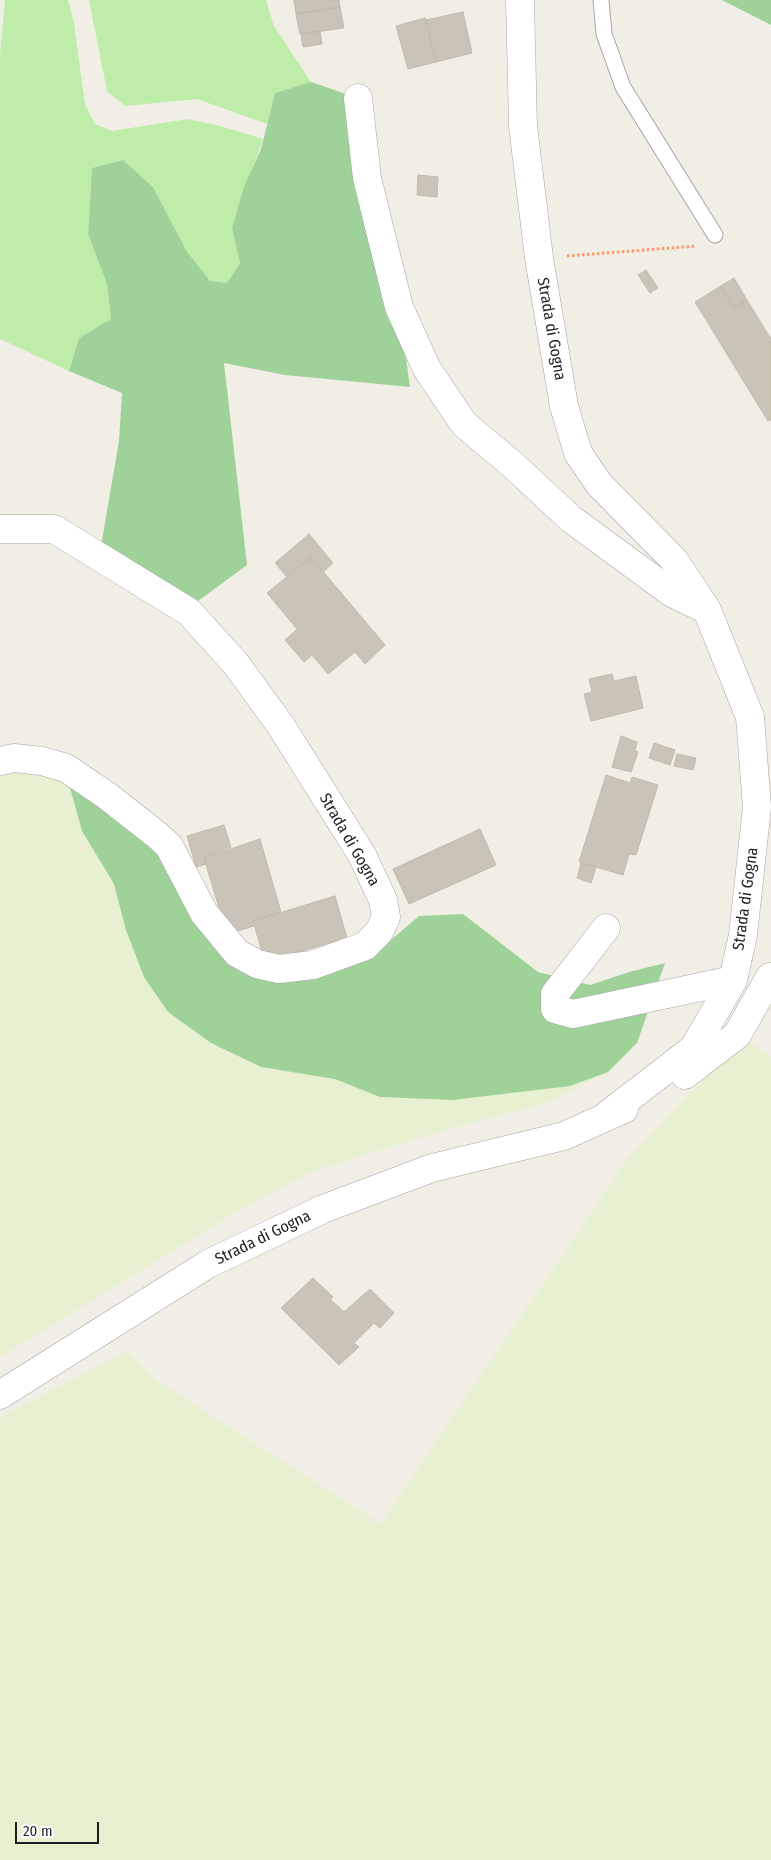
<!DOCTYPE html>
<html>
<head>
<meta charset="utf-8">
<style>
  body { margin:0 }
  #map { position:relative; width:771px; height:1860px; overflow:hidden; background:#f1efe5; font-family:"Fira Sans Condensed",sans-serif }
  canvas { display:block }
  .scale { position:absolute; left:15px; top:1822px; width:84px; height:22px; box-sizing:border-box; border:2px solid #1f1f1f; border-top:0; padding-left:6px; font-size:15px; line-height:18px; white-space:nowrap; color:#1f1f1f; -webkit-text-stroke:4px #fff; paint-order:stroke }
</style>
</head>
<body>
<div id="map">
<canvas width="771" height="1860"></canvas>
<div class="scale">20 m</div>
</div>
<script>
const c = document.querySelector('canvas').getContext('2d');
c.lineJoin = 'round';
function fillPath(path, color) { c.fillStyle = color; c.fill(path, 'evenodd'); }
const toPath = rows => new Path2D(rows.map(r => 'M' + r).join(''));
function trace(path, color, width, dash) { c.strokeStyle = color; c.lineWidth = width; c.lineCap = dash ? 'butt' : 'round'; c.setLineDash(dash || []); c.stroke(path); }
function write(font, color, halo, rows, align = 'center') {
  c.font = font + ' "Fira Sans Condensed",sans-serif'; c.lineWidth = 5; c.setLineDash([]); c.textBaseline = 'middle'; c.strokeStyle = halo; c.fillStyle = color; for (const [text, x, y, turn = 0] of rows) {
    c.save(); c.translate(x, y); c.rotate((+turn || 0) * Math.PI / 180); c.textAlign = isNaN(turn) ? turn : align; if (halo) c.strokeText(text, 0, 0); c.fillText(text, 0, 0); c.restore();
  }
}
fillPath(toPath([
  [0,766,66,773,82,831,114,884,126,930,168,1012,211,1043,261,1067,335,1079,380,1097,453,1100,570,1086,608,1072,548,1102,422,1137,309,1173,238,1211,0,1357],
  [744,1038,771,1057,771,1860,0,1860,0,1418,127,1351,154,1379,381,1524,628,1158]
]), '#e7f0d0');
fillPath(toPath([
  [5,0,68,0,74,23,85,105,95,124,112,131,188,119,220,126,263,139,232,228,240,263,227,283,210,281,186,250,153,187,123,160,92,168,88,234,107,284,111,319,79,338,69,371,0,339,0,55],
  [89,0,266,0,274,26,311,82,275,93,267,124,197,99,125,106,107,91]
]), '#bdeda9');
fillPath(toPath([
  [722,0,771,0,771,25],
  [311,82,358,98,399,307,410,387,285,375,224,363,247,565,194,604,100,552,119,441,122,393,69,371,79,338,111,319,107,284,88,234,92,168,123,160,153,187,186,250,210,281,227,283,240,263,232,228,244,187,261,149,275,93],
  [66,773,153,840,247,964,378,951,419,916,463,914,538,972,590,985,629,972,665,963,637,1043,608,1072,570,1086,453,1100,380,1097,335,1079,261,1067,211,1043,168,1012,144,977,126,930,114,884,82,831]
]), '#9ed298');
const building = toPath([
  [294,0,339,0,340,7,296,14,294,0],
  [340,7,344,28,300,34,296,14,340,7],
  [463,12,472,53,436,62,426,20,463,12],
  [425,18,436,62,408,69,396,26,425,18],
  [320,31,322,44,303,47,301,34,320,31],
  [418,175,438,177,437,197,417,195,418,175],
  [646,270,658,288,650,293,638,275,646,270],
  [734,278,747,300,734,308,721,286,734,278],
  [721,286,734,308,747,300,771,339,771,420,768,421,695,302,721,286],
  [309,534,333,563,323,572,311,557,287,577,275,563,309,534],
  [311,557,385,645,365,664,355,652,328,674,312,655,304,662,285,640,297,629,267,593,311,557],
  [612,674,614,681,636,676,643,708,591,721,584,694,592,692,589,679,612,674],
  [621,736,637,742,635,751,638,752,631,772,612,767,621,736],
  [654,743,675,750,670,765,649,758,654,743],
  [677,754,696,758,693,770,674,766,677,754],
  [606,775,630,783,632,777,658,785,636,855,629,854,623,875,579,862,606,775],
  [224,825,231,847,204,858,206,864,196,867,187,836,224,825],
  [480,829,496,865,409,904,393,869,480,829],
  [260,839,281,912,253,921,254,926,227,934,204,858,260,839],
  [581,863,596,867,591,883,577,878,581,863],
  [335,896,347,938,265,962,253,921,335,896],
  [313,1278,333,1297,330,1299,344,1312,370,1289,394,1313,380,1328,374,1323,354,1343,359,1347,339,1365,281,1308,313,1278]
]);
fillPath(building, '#c9c3b8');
trace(building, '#c3b9a7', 1);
const service = toPath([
  [601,0,604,34,623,87,715,235]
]);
const minor = toPath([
  [520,0,523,126,539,258,564,406,578,453,599,484,674,560,707,610,750,717,757,807,743,935,733,980,694,1048,607,1115],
  [358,98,367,178,399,307,427,369,464,424,513,465,571,519,672,593,707,610],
  [0,529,54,529,189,612,236,664,281,726,362,855,383,900,386,917,379,932,365,946,313,965,279,969,257,964,237,953,204,913,169,846,157,835,106,795,66,768,42,761,14,758,0,761],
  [606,928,555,994,555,1009,573,1014,733,980],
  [685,1075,737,1035,770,977],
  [0,1395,208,1264,323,1209,432,1168,564,1136,624,1109]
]);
trace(service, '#a6a6a6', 17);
trace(minor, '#a6a6a6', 29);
trace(toPath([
  [567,256,696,246]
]), '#ff9568', 3, [2.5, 2.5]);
trace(service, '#fff', 15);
trace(minor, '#fff', 28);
write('16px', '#1f1f1f', '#fff', [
  ["Strada di Gogna",551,329,80],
  ["Strada di Gogna",349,840,60],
  ["Strada di Gogna",746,899,-82],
  ["Strada di Gogna",263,1238,-26]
]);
</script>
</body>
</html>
